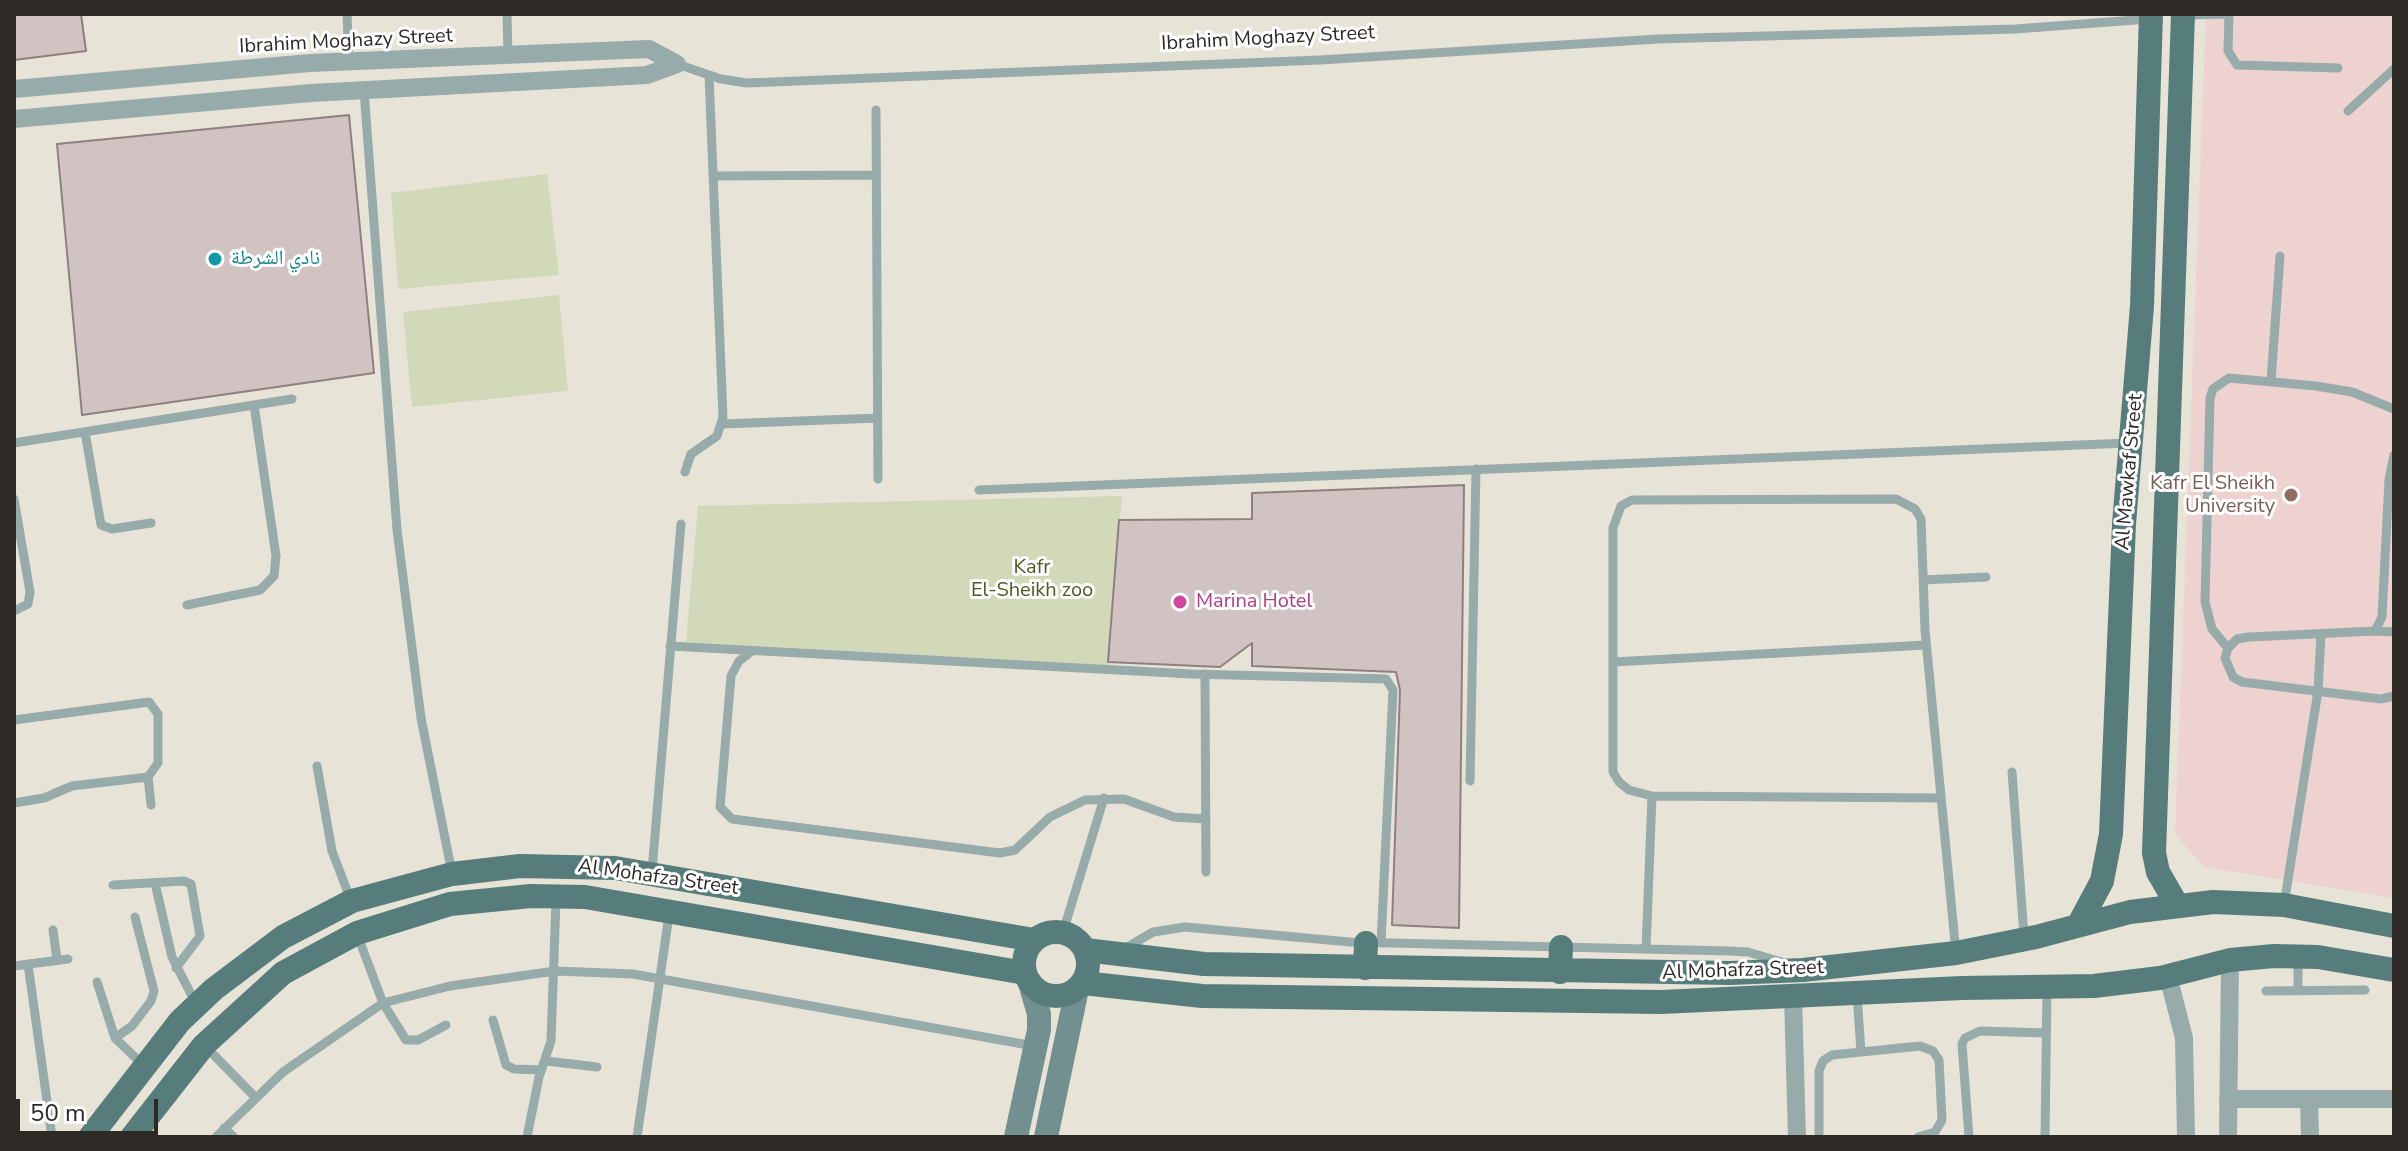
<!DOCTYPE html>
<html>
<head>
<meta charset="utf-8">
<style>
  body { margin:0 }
  #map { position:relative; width:2408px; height:1151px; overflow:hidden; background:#e8e3d7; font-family:"Nunito Sans",sans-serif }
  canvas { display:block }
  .frame { position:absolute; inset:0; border:16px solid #2d2a26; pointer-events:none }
  .scale { position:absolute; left:16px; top:1099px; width:142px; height:36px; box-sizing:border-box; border:4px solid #2d2a26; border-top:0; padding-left:10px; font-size:24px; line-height:28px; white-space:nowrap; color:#2d2a26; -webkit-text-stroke:6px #fff; paint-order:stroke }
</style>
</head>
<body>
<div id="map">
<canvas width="2408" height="1151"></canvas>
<div class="frame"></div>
<div class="scale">50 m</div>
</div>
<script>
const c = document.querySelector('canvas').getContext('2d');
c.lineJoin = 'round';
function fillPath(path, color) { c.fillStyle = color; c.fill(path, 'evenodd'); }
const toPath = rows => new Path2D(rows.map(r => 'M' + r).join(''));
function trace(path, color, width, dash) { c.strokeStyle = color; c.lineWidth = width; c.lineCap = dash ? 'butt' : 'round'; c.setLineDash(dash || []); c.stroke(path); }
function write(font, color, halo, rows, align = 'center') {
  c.font = font + ' "Nunito Sans","Noto Naskh Arabic",sans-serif'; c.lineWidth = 6; c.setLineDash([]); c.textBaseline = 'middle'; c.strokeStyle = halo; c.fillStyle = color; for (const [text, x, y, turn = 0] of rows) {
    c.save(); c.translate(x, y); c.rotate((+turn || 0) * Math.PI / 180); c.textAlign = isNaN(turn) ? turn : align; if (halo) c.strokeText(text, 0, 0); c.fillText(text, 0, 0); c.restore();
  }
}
fillPath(toPath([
  [2206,14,2394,14,2394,898,2204,867,2175,834]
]), '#edd2cf');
fillPath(toPath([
  [547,174,559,275,398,289,391,193],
  [559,295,568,391,412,407,403,312],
  [1122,496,1108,665,686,642,698,506]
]), '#d1d9b9');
const building = toPath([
  [14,14,81,14,86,51,14,60,14,14],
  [349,115,374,373,82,415,57,144,349,115],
  [1464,485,1459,928,1392,925,1400,690,1396,672,1252,666,1252,643,1220,667,1108,662,1119,520,1252,519,1252,493,1464,485]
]);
fillPath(building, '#d1c3c2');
trace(building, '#8e8080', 2);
trace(toPath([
  [347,14,349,62],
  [507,14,508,55],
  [2229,14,2228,51,2237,65,2338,68],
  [2186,15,2229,14],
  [677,64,721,79,747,83,1320,60,1658,39,2015,29,2149,19],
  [364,90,397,530,421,718,452,873],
  [876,110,878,479],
  [2348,111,2394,69],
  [714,176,876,175],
  [2271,381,2280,256],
  [722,424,878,418],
  [85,432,101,525,112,529,151,523],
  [14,443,292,399],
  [2394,455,2389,480,2382,617,2375,631,2249,637,2237,639,2228,648,2225,658,2233,677,2242,682,2381,699,2394,696],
  [685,472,691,454,717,436,723,417,709,75],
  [979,490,2128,443],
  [14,499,30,592,28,604,14,611],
  [1923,580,1986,577],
  [187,605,260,590,274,576,276,556,254,405],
  [2375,631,2394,632],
  [670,646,1192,674,1386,679,1393,690,1381,943],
  [2228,648,2212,629,2205,602,2210,398,2213,389,2229,378,2316,386,2352,392,2394,409],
  [752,651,739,661,731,676,720,807,732,819,1000,853,1015,850,1050,817,1085,800,1124,799,1174,817,1206,819],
  [1613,662,1926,645],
  [1205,674,1206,872],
  [14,720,149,702,158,714,158,763,148,777,72,786,44,798,14,803],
  [317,766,332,851,350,898],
  [2012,772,2024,936],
  [148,777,151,805],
  [1470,781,1476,469],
  [1941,798,1652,796,1629,790,1619,782,1613,772,1613,528,1621,506,1632,500,1896,499,1915,509,1921,519,1925,630,1956,953],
  [652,871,681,524],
  [155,883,172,957,195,1002],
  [113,885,184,881,191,884,200,936,176,968],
  [2284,905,2318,691,2321,635],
  [53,930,57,960],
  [1063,932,1104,798],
  [357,934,383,1003,406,1040,418,1040,446,1025],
  [1124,949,1153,932,1185,927,1350,942,1729,951,1748,952,1785,963],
  [1646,949,1652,796],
  [2298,958,2298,991],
  [28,964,52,1137],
  [14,966,68,959],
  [97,982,115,1038,143,1065],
  [2266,991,2365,990],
  [1857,994,1861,1052],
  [493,1020,506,1065,514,1069,541,1070],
  [115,1038,132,1026,151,1001,154,991,135,917],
  [206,1047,254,1096],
  [546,1061,597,1067],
  [224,1128,234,1137],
  [216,1137,283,1072,383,1003,450,986,555,971,633,974,1034,1046],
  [527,1137,539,1077,551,1041,556,900],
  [637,1137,669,915],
  [1819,1137,1819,1071,1823,1061,1832,1055,1920,1046,1933,1051,1939,1060,1942,1120,1935,1132,1918,1137],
  [1969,1137,1962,1044,1965,1038,1980,1031,2046,1033],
  [2045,1137,2047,988]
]), '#97abab', 9);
trace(toPath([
  [14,89,310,63,649,49,677,64,647,75,311,93,14,119],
  [2168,976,2184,1038,2186,1137],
  [1793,997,1797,1137],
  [2228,1099,2394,1099],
  [2309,1099,2310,1137],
  [2228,1137,2230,960]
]), '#97abab', 18);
trace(toPath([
  [1016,1137,1039,1030,1039,1014,1030,983],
  [1046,1137,1077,989]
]), '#72908f', 24);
trace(toPath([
  [2177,905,2158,872,2154,853,2183,14],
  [2079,924,2102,881,2111,834,2124,524,2142,306,2151,14],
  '1024 964a32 32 0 1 1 64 0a32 32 0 1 1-64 0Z',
  [1085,950,1204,964,1730,973,1803,970,1956,953,2036,937,2130,912,2213,902,2284,905,2394,926],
  [1365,968,1366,943],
  [1560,972,1561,947],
  [1083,983,1202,996,1661,1002,1962,988,2094,986,2160,978,2230,960,2274,956,2318,957,2394,970],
  [90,1137,180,1021,214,989,283,937,352,901,452,874,520,866,615,868,1034,940],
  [132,1137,204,1045,283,973,357,933,450,904,531,896,585,897,1025,973]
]), '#577c7c', 24);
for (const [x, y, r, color] of [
  [215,259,8,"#0f9aa8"],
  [2291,495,8,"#8d6e63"],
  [1180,602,8,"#d1479c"]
]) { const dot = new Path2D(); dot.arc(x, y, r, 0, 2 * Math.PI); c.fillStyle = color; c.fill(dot); trace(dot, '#fff', 3); }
write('20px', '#2d2a26', '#fff', [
  ["Ibrahim Moghazy Street",1268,39,-3],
  ["Ibrahim Moghazy Street",346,42,-3],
  ["Al Mawkaf Street",2130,472,-85],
  ["Al Mohafza Street",658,878,8],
  ["Al Mohafza Street",1743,971,-2]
]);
write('20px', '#0d838f', '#fff', [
  ["نادي الشرطة",231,259]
], 'left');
write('20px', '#785e54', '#fff', [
  ["Kafr El Sheikh",2275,484],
  ["University",2275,507]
], 'right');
write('20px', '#505b24', '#fff', [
  ["Kafr",1032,568],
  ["El-Sheikh zoo",1032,591]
]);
write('20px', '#b23c85', '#fff', [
  ["Marina Hotel",1196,602]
], 'left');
</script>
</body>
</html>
